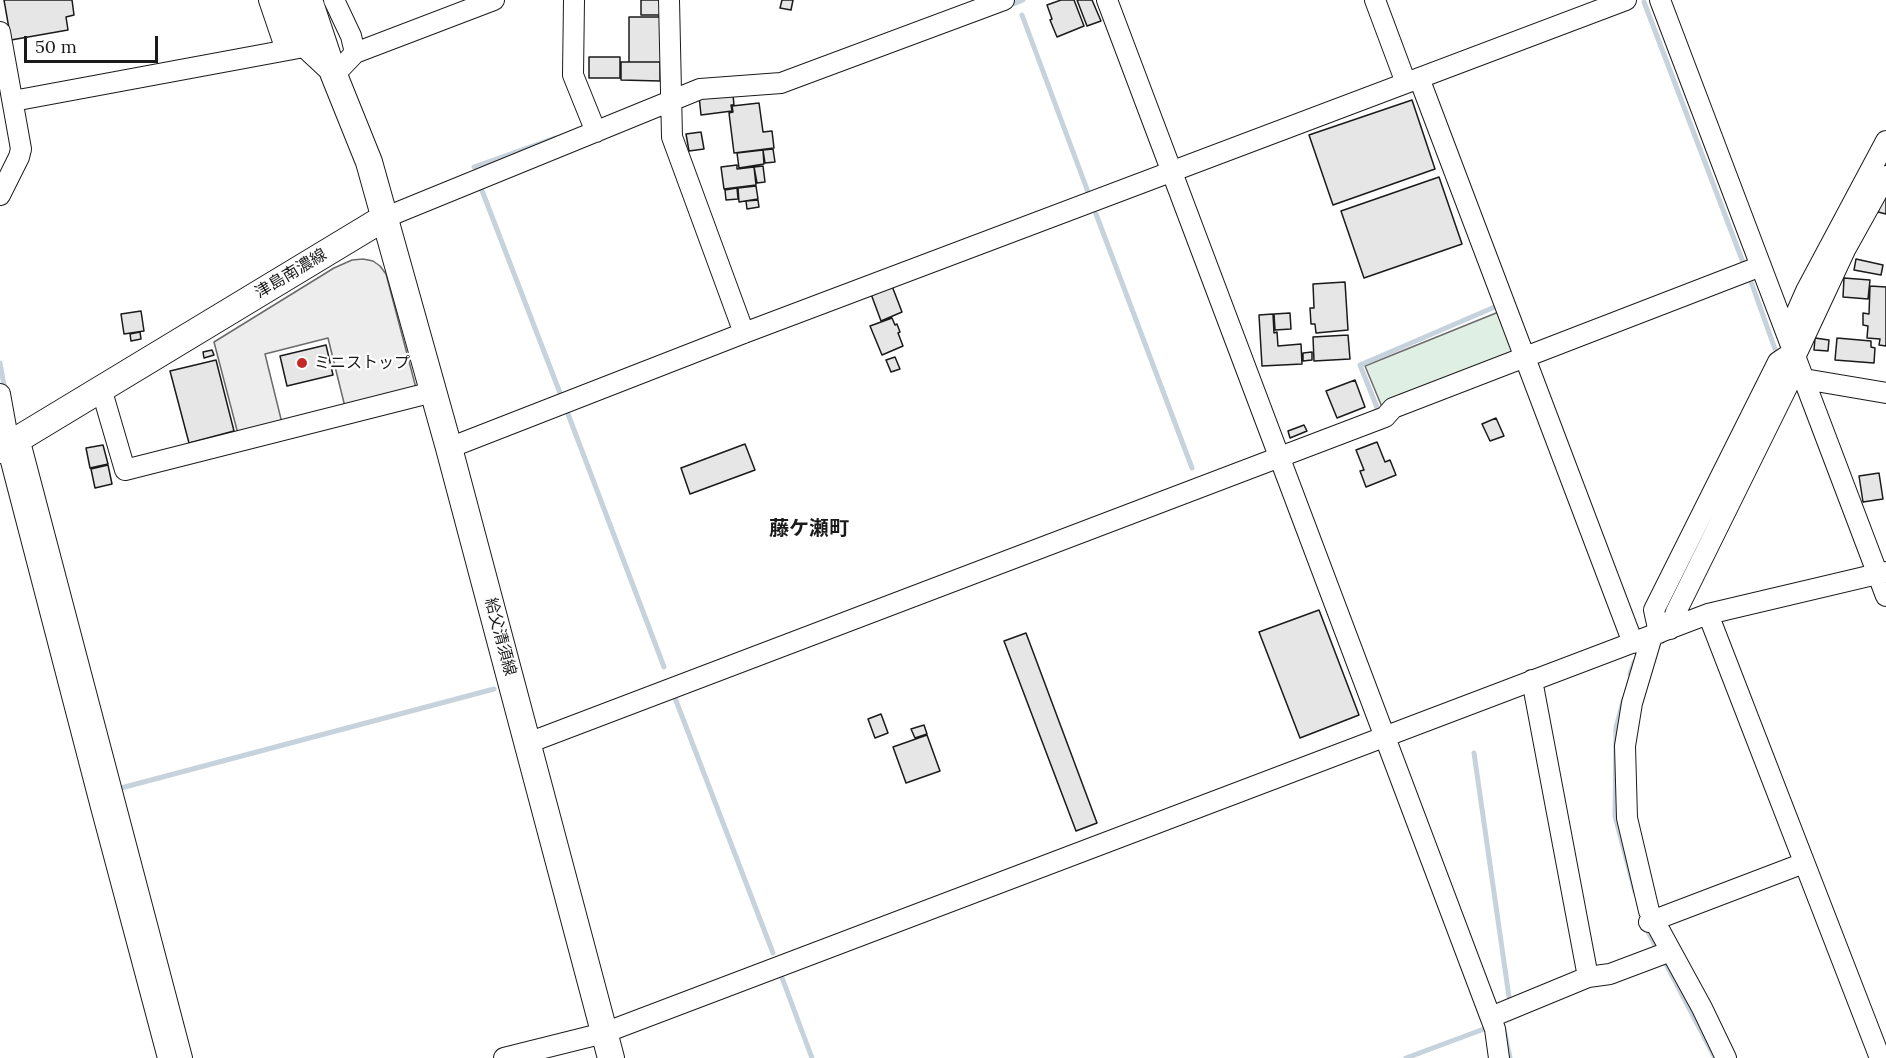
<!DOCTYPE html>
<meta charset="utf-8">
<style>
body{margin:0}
#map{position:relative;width:1886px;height:1058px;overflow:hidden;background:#fff;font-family:Lora,serif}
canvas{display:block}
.scale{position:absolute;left:24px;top:36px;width:134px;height:27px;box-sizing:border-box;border:3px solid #1a1a1a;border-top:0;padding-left:8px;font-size:18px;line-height:21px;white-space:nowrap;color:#1a1a1a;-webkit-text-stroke:4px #fff;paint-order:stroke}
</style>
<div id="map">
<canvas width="1886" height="1058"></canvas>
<div class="scale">50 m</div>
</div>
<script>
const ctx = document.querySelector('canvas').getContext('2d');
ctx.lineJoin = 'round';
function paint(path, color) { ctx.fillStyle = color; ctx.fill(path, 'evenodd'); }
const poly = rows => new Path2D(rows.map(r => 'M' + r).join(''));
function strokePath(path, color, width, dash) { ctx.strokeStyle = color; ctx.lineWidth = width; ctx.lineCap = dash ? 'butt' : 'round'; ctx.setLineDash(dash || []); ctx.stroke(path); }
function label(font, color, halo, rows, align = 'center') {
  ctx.font = font + ' Lora,"Noto Sans JP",serif'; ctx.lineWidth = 4.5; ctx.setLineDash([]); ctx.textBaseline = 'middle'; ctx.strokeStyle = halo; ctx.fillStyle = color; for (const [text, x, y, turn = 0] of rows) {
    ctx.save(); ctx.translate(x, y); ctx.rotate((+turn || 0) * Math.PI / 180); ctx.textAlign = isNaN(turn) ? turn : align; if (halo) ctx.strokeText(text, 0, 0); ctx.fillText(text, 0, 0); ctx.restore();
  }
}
const green = poly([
 [1501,311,1515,348,1513,356,1382,407,1365,366,1501,311]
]);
paint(green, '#e0efe3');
strokePath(green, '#6a6a6a', 1.5);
const parking = poly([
 [363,259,373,261,380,266,386,274,416,388,345,407,328,338,265,354,282,423,238,434,214,342,334,268,352,260,363,259]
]);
paint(parking, '#ededed');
strokePath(parking, '#6a6a6a', 1.5);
strokePath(poly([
 [1644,2,1744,265],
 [1008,6,1023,0],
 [1022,15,1088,192],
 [474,167,558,137],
 [481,188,560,393],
 [1096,214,1192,468],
 [1749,276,1775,349],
 [0,363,5,391],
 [1375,411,1378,410,1360,365,1497,306,1496,304],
 [568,414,664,667],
 [1630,674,1634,662],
 [675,698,773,953],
 [1623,701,1616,728,1615,816,1635,892],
 [1474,753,1509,997],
 [121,788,494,689],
 [1645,926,1656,947],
 [1666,964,1715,1058],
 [781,975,812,1058],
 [1504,1029,1510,1058],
 [1406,1058,1484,1029]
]), '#c6d2dc', 5);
const building = poly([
 [4,0,72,0,74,15,66,17,68,30,11,40,4,0],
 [641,0,661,0,660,15,641,15,641,0],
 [782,0,793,0,791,10,780,8,782,0],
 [1061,0,1074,0,1084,26,1057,37,1050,20,1052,19,1047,5,1061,0],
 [1077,0,1092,0,1101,21,1087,26,1077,0],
 [629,17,661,17,661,62,629,62,629,17],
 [589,57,620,57,620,78,589,78,589,57],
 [621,62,660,62,660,81,621,80,621,62],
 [733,95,734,105,731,105,732,111,701,115,699,96,733,95],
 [1412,100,1435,169,1333,205,1309,135,1412,100],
 [759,103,763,132,772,131,774,148,734,153,729,113,733,112,732,106,759,103],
 [701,132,704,149,689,151,686,134,701,132],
 [773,149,775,162,765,163,763,150,773,149],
 [763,150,764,164,739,168,737,153,763,150],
 [737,165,737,169,754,167,756,185,724,189,721,167,737,165],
 [763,166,765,182,757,183,754,167,763,166],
 [1439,177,1462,244,1364,278,1341,211,1439,177],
 [756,186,758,199,739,202,738,188,756,186],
 [737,188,738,199,726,200,725,190,737,188],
 [1883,195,1886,196,1886,214,1878,212,1883,195],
 [758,200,759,207,747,209,746,201,758,200],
 [1856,259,1883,265,1881,275,1854,270,1856,259],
 [1844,278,1870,280,1868,299,1843,297,1844,278],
 [1345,282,1348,330,1316,333,1315,324,1311,324,1310,308,1314,308,1313,284,1345,282],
 [892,286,902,312,881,321,871,294,892,286],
 [1870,286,1886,287,1886,346,1879,345,1880,339,1867,338,1868,326,1863,325,1863,313,1869,314,1870,286],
 [141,311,144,331,124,334,121,314,141,311],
 [1290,313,1291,329,1275,330,1274,314,1290,313],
 [1273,314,1274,333,1277,332,1278,346,1301,344,1302,364,1262,366,1259,315,1273,314],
 [892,318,895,325,897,324,900,332,898,333,903,346,882,355,870,326,892,318],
 [140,332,141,339,131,341,130,334,140,332],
 [1348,335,1350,359,1314,361,1313,337,1348,335],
 [1815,338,1829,340,1828,351,1814,350,1815,338],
 [1837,338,1871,341,1871,347,1875,348,1874,363,1835,360,1837,338],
 [326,345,333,375,287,386,280,356,326,345],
 [212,350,214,355,204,358,203,352,212,350],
 [1312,352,1312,360,1303,361,1303,353,1312,352],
 [895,357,900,369,891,372,886,360,895,357],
 [216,360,234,431,189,443,170,371,216,360],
 [1355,380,1365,407,1337,418,1326,391,1355,380],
 [1496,418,1504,436,1490,441,1482,424,1496,418],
 [1304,425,1307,431,1290,438,1288,431,1304,425],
 [1377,442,1385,462,1390,460,1396,475,1366,487,1360,471,1364,470,1356,450,1377,442],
 [745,444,755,470,690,494,681,468,745,444],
 [103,445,108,464,90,468,86,448,103,445],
 [108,465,112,484,95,488,91,469,108,465],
 [1879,473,1883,499,1863,502,1859,476,1879,473],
 [1319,610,1359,715,1300,738,1259,632,1319,610],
 [1026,633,1097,823,1076,831,1004,641,1026,633],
 [881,714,888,733,875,738,868,719,881,714],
 [924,725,927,734,915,738,911,729,924,725],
 [927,735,940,771,906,783,893,747,927,735]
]);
paint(building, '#e6e6e6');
strokePath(building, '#1a1a1a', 1.5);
const minor = poly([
 [269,0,286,50],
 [289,0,304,47,334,75,355,53,351,36,334,0],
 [574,0,573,75,596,132],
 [669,0,672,137,744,333],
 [1107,0,1495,1029,1499,1058],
 [1375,0,1406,83],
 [1660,0,1886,596],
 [0,32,21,149,19,157,0,195],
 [355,53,494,0],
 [1419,78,1633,643],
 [13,101,304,47],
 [384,218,700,89,781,83,1004,0],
 [1787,334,1806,291,1886,141],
 [1795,357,1845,250,1886,176],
 [1804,379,1886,393],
 [101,388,125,470,433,392],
 [0,394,9,444],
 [19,438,182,1058],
 [7,446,101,807,168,1058],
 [449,448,744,333,1626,0],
 [1708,614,1880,1058],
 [1670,629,1676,612,1798,365],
 [1659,633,1654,610,1778,362,1793,352],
 [1652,636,1632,703,1625,746,1627,818,1649,911,1702,1008,1726,1058],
 [528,743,1385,417,1393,408,1761,266],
 [1649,922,1804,863],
 [1588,977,1610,974,1671,951],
 [1491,1017,1588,977,1532,680],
 [504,1058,604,1033,1708,614,1886,572]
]);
const major = poly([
 [309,0,334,75,369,162,449,448,611,1058],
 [0,450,384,218]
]);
strokePath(minor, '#1a1a1a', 22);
strokePath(major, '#1a1a1a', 28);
strokePath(minor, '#fff', 20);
strokePath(major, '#fff', 26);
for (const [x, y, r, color] of [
 [302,363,6,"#c62828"]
]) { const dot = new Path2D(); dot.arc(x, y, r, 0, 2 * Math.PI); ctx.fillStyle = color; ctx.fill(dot); strokePath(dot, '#fff', 2); }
label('16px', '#1a1a1a', '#fff', [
 ["津島南濃線",291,274,-31],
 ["給父清須線",500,637,75]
]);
label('16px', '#1a1a1a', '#fff', [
 ["ミニストップ",314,363]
], 'left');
label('bold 20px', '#1a1a1a', '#fff', [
 ["藤ケ瀬町",809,529]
]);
</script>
